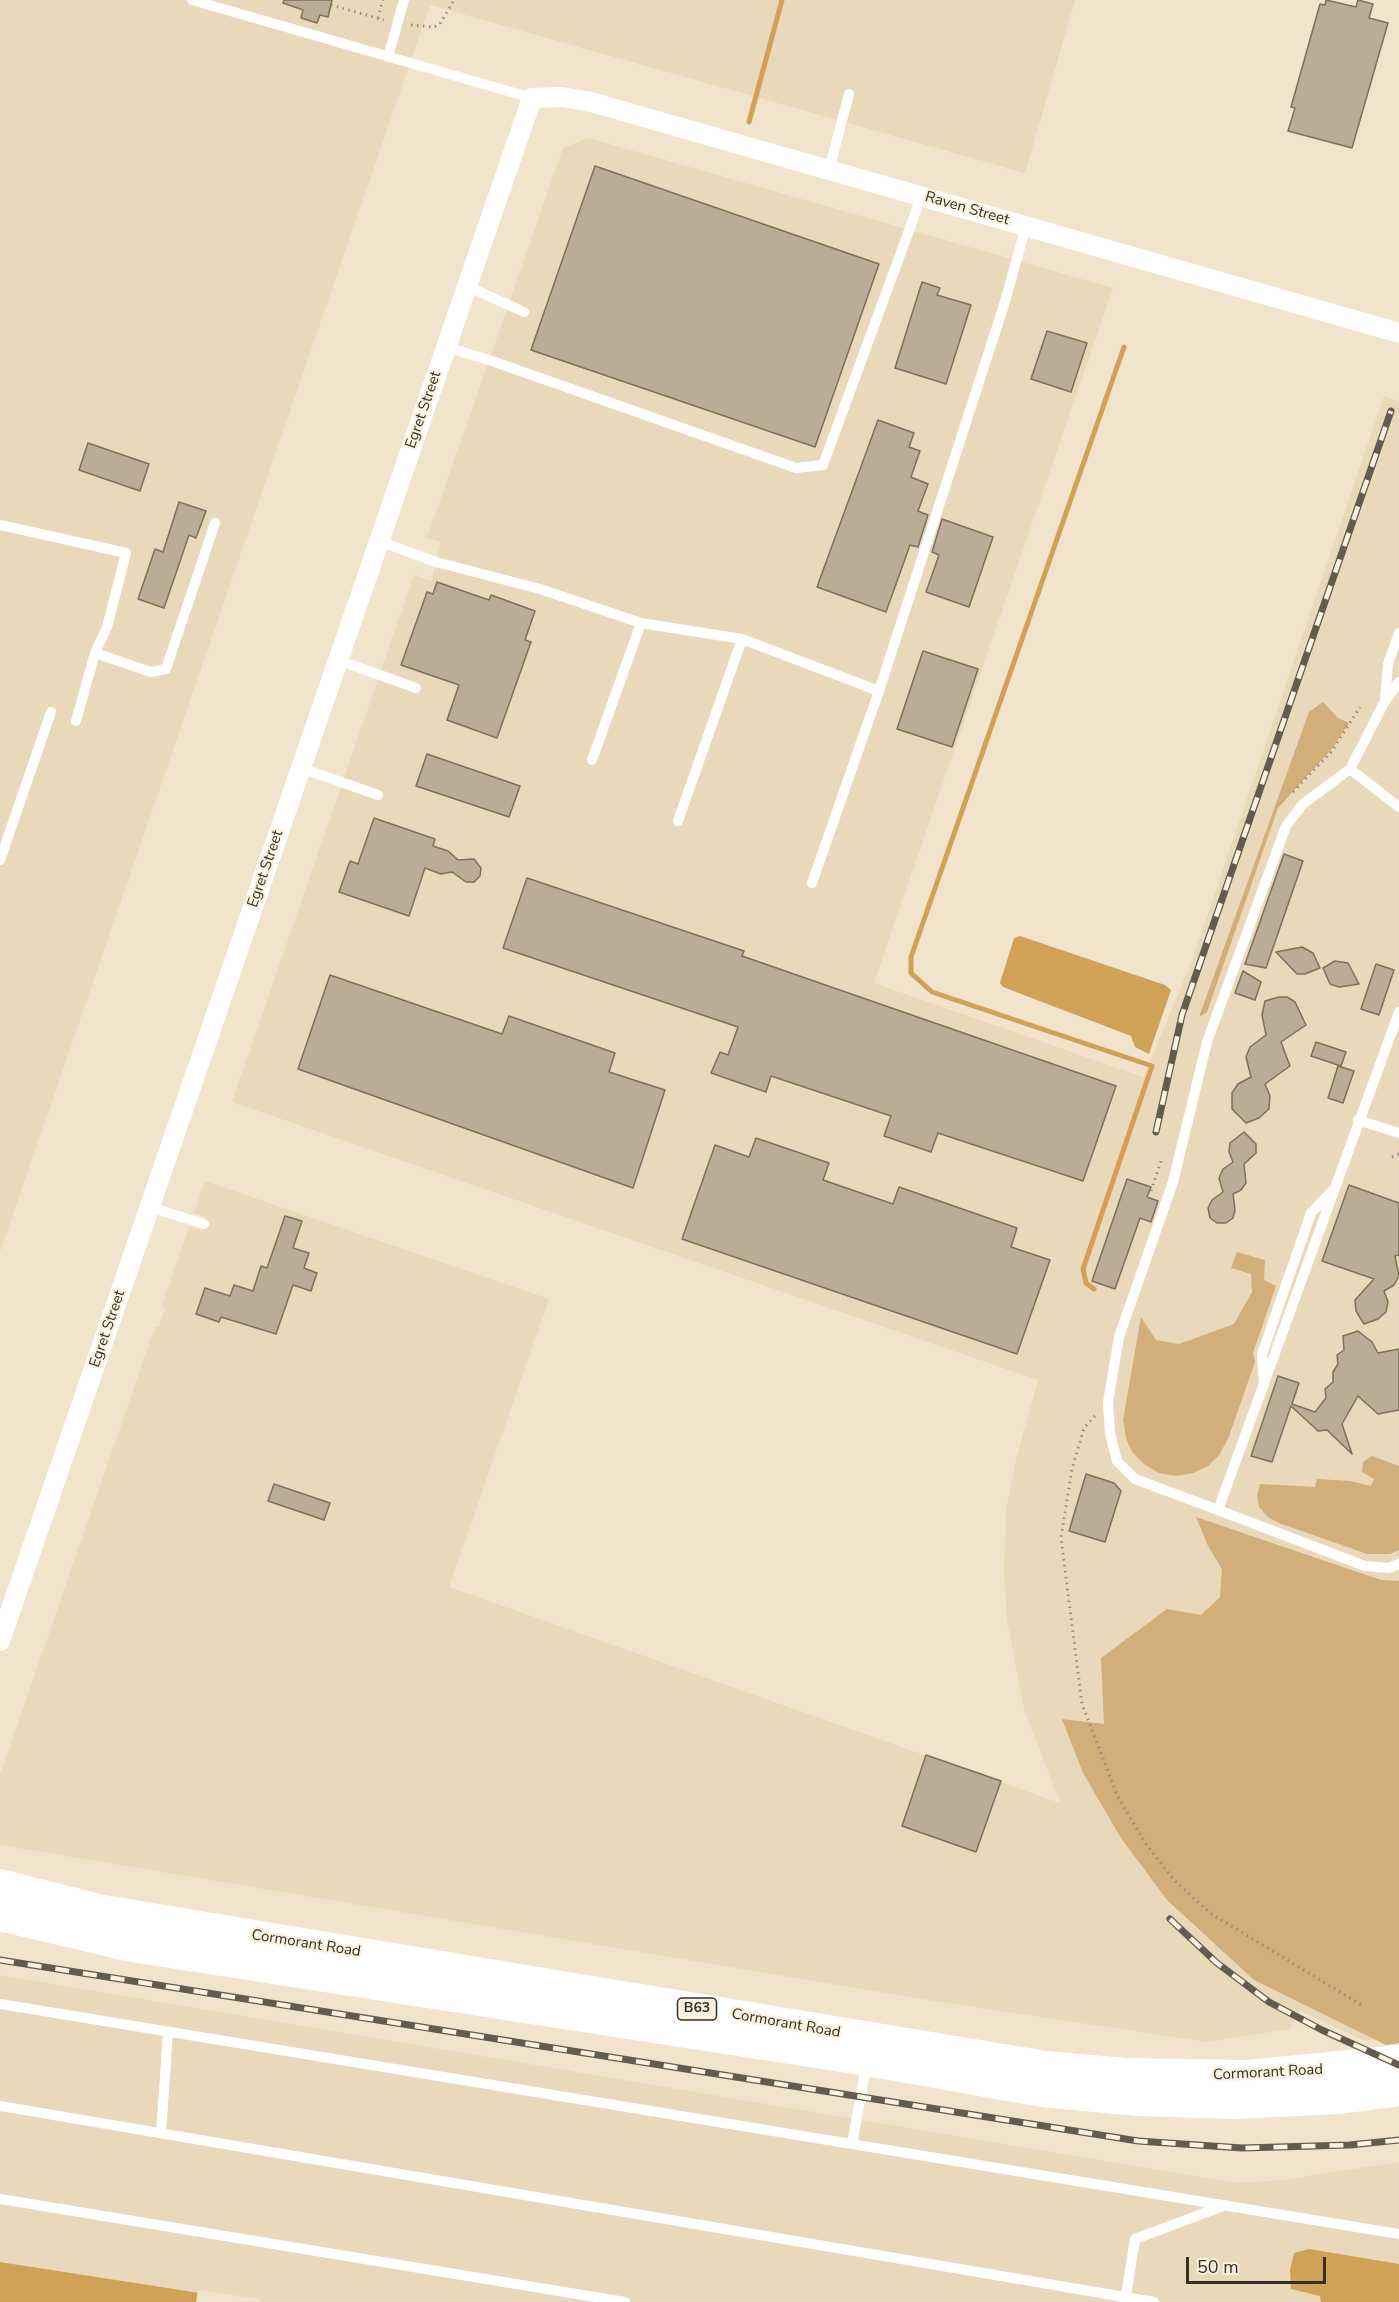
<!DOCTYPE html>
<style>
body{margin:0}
#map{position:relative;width:1399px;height:2302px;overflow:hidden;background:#f2e3cc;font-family:"Nunito Sans",sans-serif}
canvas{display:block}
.scale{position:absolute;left:1186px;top:2257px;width:140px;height:27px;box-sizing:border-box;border:3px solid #352f27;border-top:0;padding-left:8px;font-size:18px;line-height:21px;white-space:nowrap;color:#352f27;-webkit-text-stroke:4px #fdf1df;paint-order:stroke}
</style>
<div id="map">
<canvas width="1399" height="2302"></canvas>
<div class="scale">50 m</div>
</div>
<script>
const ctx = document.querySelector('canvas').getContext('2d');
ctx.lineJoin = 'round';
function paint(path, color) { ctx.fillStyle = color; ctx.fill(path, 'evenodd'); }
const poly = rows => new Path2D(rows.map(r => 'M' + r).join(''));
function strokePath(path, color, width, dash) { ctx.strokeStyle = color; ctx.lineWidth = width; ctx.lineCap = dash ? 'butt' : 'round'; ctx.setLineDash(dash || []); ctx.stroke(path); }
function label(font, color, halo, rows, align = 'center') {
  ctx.font = font + ' "Nunito Sans",sans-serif'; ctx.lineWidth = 5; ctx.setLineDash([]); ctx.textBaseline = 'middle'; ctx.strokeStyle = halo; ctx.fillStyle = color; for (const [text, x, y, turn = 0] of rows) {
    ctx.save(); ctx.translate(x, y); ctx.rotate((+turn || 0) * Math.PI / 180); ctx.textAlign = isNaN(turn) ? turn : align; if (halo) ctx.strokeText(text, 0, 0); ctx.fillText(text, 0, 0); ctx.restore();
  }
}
paint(poly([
 [0,0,1075,0,1025,173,430,5,0,1252],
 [588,138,1113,288,874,983,1143,1077,1190,966,1384,396,1399,401,1399,2035,1365,2041,1300,2011,1290,2029,1207,2042,934,2001,0,1845,0,1775,155,1327,159,1327,165,1308,162,1305,189,1227,202,1231,205,1217,194,1213,205,1181,549,1299,449,1587,1060,1803,1024,1709,1007,1620,1004,1572,1006,1510,1016,1460,1038,1380,232,1102,414,575,431,581,441,542,427,538,563,148],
 [0,1975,1236,2183,1282,2180,1399,2162,1399,2302,258,2302,0,2262]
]), '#ead8bb');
paint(poly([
 [1323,702,1338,718,1349,723,1331,750,1278,808,1207,1012,1199,1017,1309,712],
 [1237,1252,1265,1260,1264,1280,1276,1286,1253,1353,1255,1362,1228,1439,1219,1455,1208,1466,1193,1473,1176,1476,1159,1473,1144,1464,1132,1452,1126,1438,1123,1420,1141,1317,1156,1340,1179,1344,1234,1324,1252,1292,1251,1274,1231,1268],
 [1372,1456,1399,1466,1399,1550,1390,1554,1367,1554,1279,1523,1268,1517,1259,1507,1257,1496,1260,1484,1315,1487,1317,1479,1350,1481,1371,1486,1374,1479,1362,1472,1363,1462],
 [1196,1517,1381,1580,1399,1581,1399,2043,1386,2045,1254,1980,1167,1900,1121,1838,1083,1773,1062,1719,1104,1724,1101,1658,1167,1609,1201,1615,1220,1597,1222,1569,1208,1546]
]), '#d1ae7a');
paint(poly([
 [1020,936,1165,985,1171,990,1149,1054,1135,1047,1131,1036,1003,987,1000,983,1014,938],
 [1309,2249,1399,2264,1399,2302,1321,2302,1320,2296,1291,2289,1290,2270,1294,2253],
 [0,2262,258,2302,0,2302]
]), '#d0a258');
paint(poly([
 [198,2290,259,2299,261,2302,196,2302]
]), '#f2e3cc');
strokePath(poly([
 [749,122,782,0],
 [1094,1289,1086,1283,1083,1269,1152,1066,932,992,911,973,911,957,1124,347]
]), '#d0a258', 5);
const building = poly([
 [284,0,332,0,328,17,320,15,317,23,301,18,303,10,283,3,284,0],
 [1326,0,1356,7,1358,0,1373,4,1369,18,1388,23,1352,148,1288,131,1295,108,1291,107,1320,4,1325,5,1326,0],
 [595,166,879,264,815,447,531,350,595,166],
 [922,282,940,288,937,295,971,305,946,384,895,368,922,282],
 [1047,331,1087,343,1071,392,1031,379,1047,331],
 [878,420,914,433,909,447,920,451,911,477,928,484,918,511,928,515,918,547,910,545,886,612,817,587,878,420],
 [88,443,149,464,140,491,79,470,88,443],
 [179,502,206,511,196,538,189,535,164,608,138,599,155,549,163,552,179,502],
 [942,519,993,537,969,607,926,592,939,555,932,552,942,519],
 [437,582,489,600,491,595,535,611,525,640,531,642,497,738,447,720,459,685,401,665,427,592,433,594,437,582],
 [923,651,978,669,952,747,897,729,923,651],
 [427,754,520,786,509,817,416,786,427,754],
 [374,818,435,839,433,846,448,851,458,860,474,859,481,868,480,876,474,882,466,882,452,872,441,874,425,868,409,916,339,892,350,861,358,864,374,818],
 [1284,854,1303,861,1266,968,1245,964,1284,854],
 [527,878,744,951,742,956,1116,1086,1083,1181,938,1133,931,1152,884,1136,891,1116,771,1076,766,1092,711,1073,720,1052,728,1055,738,1027,503,948,527,878],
 [1302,947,1313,953,1320,968,1305,974,1297,974,1276,952,1302,947],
 [1335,961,1348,963,1359,984,1339,987,1330,984,1323,968,1335,961],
 [1376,964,1394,970,1379,1015,1361,1009,1376,964],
 [1243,971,1261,982,1255,1000,1235,993,1243,971],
 [330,975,502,1034,509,1016,615,1053,609,1072,665,1090,633,1188,298,1069,330,975],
 [1279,997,1287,997,1295,1002,1306,1025,1281,1042,1290,1066,1265,1084,1270,1096,1269,1109,1259,1118,1246,1123,1232,1109,1232,1093,1238,1084,1251,1077,1246,1057,1250,1047,1266,1035,1262,1015,1265,1001,1279,997],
 [1316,1042,1346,1052,1341,1066,1311,1056,1316,1042],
 [1338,1066,1354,1071,1343,1103,1328,1098,1338,1066],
 [1244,1132,1256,1144,1256,1153,1244,1164,1246,1183,1241,1190,1233,1194,1235,1210,1233,1218,1226,1223,1217,1223,1210,1218,1208,1208,1212,1200,1223,1192,1219,1178,1223,1169,1233,1162,1229,1152,1230,1143,1244,1132],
 [756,1138,829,1163,823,1180,893,1204,899,1187,1017,1228,1011,1247,1050,1260,1017,1354,682,1239,715,1145,749,1157,756,1138],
 [1127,1179,1151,1187,1147,1197,1158,1201,1151,1222,1140,1218,1115,1289,1092,1281,1127,1179],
 [1349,1185,1399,1203,1399,1255,1395,1256,1399,1276,1394,1285,1384,1291,1388,1302,1386,1312,1378,1319,1364,1324,1356,1311,1355,1300,1374,1279,1322,1261,1349,1185],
 [285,1216,302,1221,293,1248,309,1253,304,1268,317,1273,311,1291,293,1285,276,1334,221,1317,219,1322,196,1314,205,1288,230,1296,234,1285,253,1291,261,1266,267,1268,285,1216],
 [1358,1331,1372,1342,1378,1353,1399,1349,1399,1410,1378,1414,1358,1396,1342,1424,1352,1454,1327,1430,1318,1431,1291,1406,1272,1462,1251,1456,1278,1376,1299,1383,1292,1404,1315,1412,1326,1398,1325,1389,1333,1382,1333,1372,1338,1364,1337,1355,1344,1350,1343,1336,1358,1331],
 [1086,1474,1114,1483,1121,1491,1105,1542,1069,1531,1086,1474],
 [274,1484,330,1503,324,1520,268,1501,274,1484],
 [926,1755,1001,1781,976,1852,902,1826,926,1755]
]);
paint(building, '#baac97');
strokePath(building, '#7d705c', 1.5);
strokePath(poly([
 [331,5,384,20],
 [378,18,383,0],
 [411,25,434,27,440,24,454,0],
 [1293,792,1332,751,1360,707],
 [1392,1157,1399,1154],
 [1151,1191,1162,1158],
 [1095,1416,1084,1428,1072,1469,1061,1538,1082,1704,1118,1797,1146,1844,1173,1879,1210,1913,1363,2006]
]), '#978d7d', 3, [1.5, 4.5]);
strokePath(poly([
 [192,0,532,98],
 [388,57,404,0],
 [829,170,849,94],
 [467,286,524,312],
 [446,347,489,360,796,468,823,465,922,195],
 [0,525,126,553,107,627,95,653,76,721],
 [379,541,436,562,540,589,641,623,742,639,678,821],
 [742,639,879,691],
 [95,653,151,672,166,669,215,523],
 [338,660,416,688],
 [1399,682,1385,701,1350,769,1303,804,1286,826,1207,1042,1173,1182,1119,1337,1108,1402,1110,1433,1117,1461,1135,1479,1218,1510,1399,1012],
 [1385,701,1388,664,1399,633],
 [592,760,641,623],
 [301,768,378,795],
 [1350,769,1399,807],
 [0,860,51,712],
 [812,883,879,691,1004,305,1026,226],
 [1358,1120,1399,1133],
 [150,1207,204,1224],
 [1264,1385,1262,1354,1311,1213,1333,1190],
 [1218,1510,1365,1566,1389,1568,1399,1564],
 [0,2004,1399,2234],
 [0,2106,1154,2302],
 [161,2133,168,2032],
 [852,2144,867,2062],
 [0,2199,625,2302],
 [1125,2302,1135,2239,1226,2205]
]), '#fff', 10);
strokePath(poly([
 [0,1641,532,98,562,97,591,102,1399,333]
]), '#fff', 20);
strokePath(poly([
 [0,1885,103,1911,1046,2067,1124,2074,1249,2076,1399,2061],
 [0,1915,131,1946,867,2060,1042,2091,1138,2100,1235,2103,1340,2098,1399,2090]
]), '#fff', 32);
const rail = poly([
 [1156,1132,1182,1015,1391,411],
 [1170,1919,1217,1963,1269,2002,1322,2030,1399,2065],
 [0,1960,1138,2141,1242,2148,1350,2145,1399,2140]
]);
strokePath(rail, '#635b50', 7);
strokePath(rail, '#fdf1df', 4.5, [14]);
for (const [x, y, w] of [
 [697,2009,39]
]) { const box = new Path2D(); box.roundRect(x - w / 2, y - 11, w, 22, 4.5); ctx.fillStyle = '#fdf1df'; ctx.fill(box); strokePath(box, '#352f27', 1.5); }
label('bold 14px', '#352f27', null, [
 ["B63",697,2009]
]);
label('15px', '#352f27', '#fdf1df', [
 ["Raven Street",967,209,16],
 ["Egret Street",424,410,-71],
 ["Egret Street",266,869,-71],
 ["Egret Street",108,1329,-71],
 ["Cormorant Road",306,1944,9],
 ["Cormorant Road",786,2024,10],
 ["Cormorant Road",1268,2073,-3]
]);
</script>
